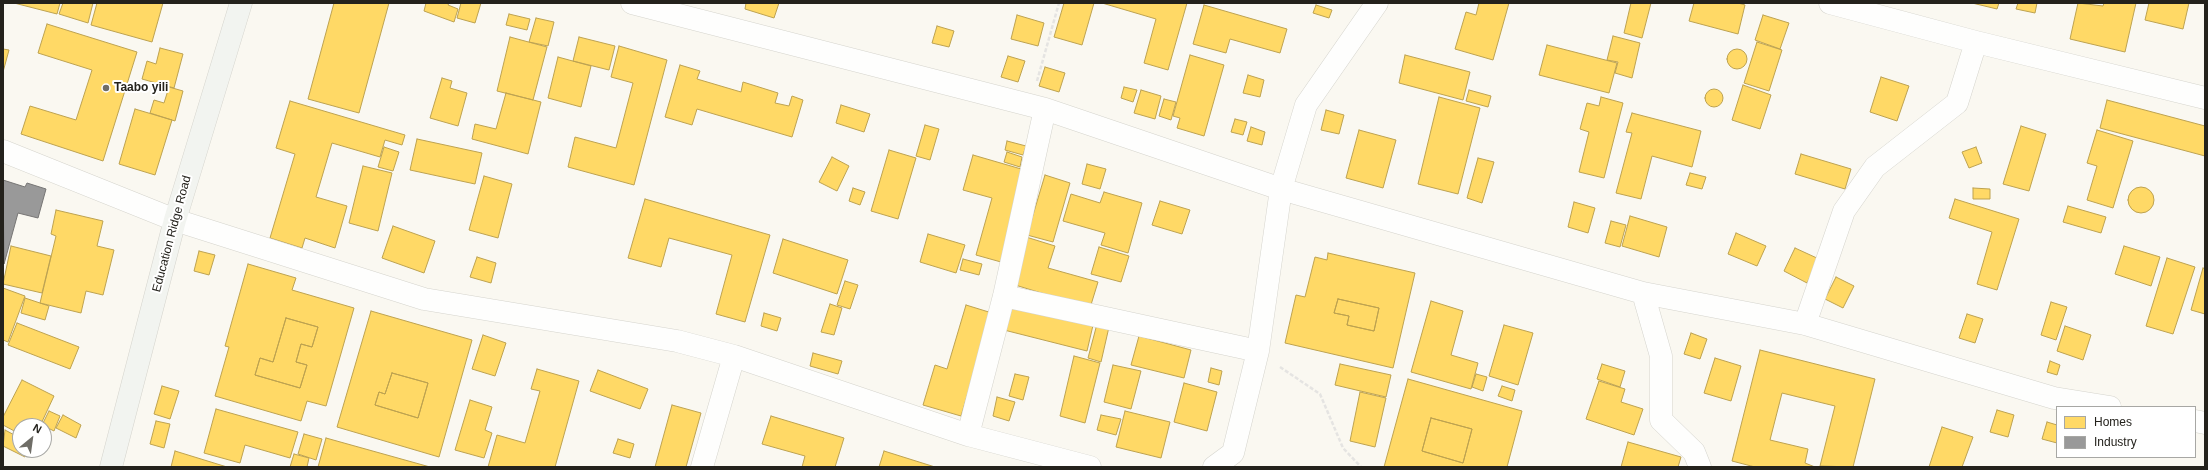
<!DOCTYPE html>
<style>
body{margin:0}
#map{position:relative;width:2208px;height:470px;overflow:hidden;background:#faf8f1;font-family:Arial,sans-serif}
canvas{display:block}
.frame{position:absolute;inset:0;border:4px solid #24221c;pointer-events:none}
.legend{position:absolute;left:2056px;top:406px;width:140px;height:52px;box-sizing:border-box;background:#fff;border:1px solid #a7a7a4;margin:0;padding:5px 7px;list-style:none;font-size:12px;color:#24221c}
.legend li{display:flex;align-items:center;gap:8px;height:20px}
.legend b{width:20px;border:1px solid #a7a7a4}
.north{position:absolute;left:12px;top:418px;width:40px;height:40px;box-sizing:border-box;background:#fff;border:1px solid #a7a7a4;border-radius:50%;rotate:29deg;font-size:11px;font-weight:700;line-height:16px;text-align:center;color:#24221c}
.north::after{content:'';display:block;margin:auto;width:14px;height:18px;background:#6f6d67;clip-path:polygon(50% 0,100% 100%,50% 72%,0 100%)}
</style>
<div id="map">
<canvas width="2208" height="470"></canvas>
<div class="frame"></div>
<ul class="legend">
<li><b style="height:11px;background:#ffd966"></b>Homes</li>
<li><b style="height:11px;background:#999"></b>Industry</li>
</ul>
<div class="north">N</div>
</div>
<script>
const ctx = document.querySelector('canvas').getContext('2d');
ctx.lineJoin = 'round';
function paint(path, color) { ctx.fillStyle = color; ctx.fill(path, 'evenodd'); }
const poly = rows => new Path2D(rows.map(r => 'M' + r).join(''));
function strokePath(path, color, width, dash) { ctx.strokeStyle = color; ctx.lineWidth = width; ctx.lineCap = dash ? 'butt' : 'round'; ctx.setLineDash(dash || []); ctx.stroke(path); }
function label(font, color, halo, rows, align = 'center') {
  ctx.font = font + ' Arial,sans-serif'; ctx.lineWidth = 4; ctx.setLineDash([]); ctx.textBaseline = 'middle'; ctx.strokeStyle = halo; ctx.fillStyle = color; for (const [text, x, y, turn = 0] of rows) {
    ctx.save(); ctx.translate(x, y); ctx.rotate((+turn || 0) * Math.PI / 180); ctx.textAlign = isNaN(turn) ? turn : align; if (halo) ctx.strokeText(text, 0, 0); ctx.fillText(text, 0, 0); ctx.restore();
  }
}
const homes = poly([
 [14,3,60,3,57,14,14,3],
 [63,3,93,3,88,23,59,14,63,3],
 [97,3,163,3,152,42,91,25,97,3],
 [334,3,389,3,359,113,308,99,334,3],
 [426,3,449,3,448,5,458,9,454,22,424,11,426,3],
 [461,3,481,3,475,23,457,18,461,3],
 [746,3,779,3,774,18,745,9,746,3],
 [1064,3,1094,3,1082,45,1054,37,1064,3],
 [1102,3,1187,3,1168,70,1144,63,1156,19,1102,3],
 [1479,3,1509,3,1493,60,1455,49,1466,12,1476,15,1479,3],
 [1631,3,1651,3,1642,38,1624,33,1631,3],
 [1694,3,1738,3,1745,5,1738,34,1689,21,1694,3],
 [1972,3,1999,3,1997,9,1972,3],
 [2018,3,2037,3,2035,13,2016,9,2018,3],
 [2078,3,2103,6,2104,3,2136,3,2125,52,2070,39,2078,3],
 [2149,3,2189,3,2183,29,2145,20,2149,3],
 [1204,5,1287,29,1280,53,1230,39,1226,53,1193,44,1204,5],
 [1316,5,1332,10,1329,18,1313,13,1316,5],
 [509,14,530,19,527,30,506,25,509,14],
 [1017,15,1044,23,1038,46,1011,39,1017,15],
 [1763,15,1789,23,1780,49,1755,40,1763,15],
 [536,18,554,22,548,46,529,42,536,18],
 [47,24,137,52,103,161,21,134,30,106,76,120,92,70,38,53,47,24],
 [937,26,954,31,949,47,932,43,937,26],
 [1613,36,1640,43,1632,78,1615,73,1618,62,1607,60,1613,36],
 [510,37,547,47,533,100,497,91,510,37],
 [579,37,615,46,609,70,573,61,579,37],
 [1757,42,1782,50,1769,91,1744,83,1757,42],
 [1547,45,1617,63,1609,93,1539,75,1547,45],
 [619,46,667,60,634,185,568,167,575,137,616,148,633,83,611,77,619,46],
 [160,48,183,54,174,88,142,79,147,61,156,64,160,48],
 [3,49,9,50,3,72,3,49],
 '1727 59a10 10 0 1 1 20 0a10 10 0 1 1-20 0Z',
 [1190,55,1224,65,1204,136,1177,128,1180,118,1173,116,1190,55],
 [1405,55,1470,72,1463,100,1399,83,1405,55],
 [1008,56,1025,61,1018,82,1001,77,1008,56],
 [558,57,591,66,581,107,548,98,558,57],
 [680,65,700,71,697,79,741,92,743,82,778,93,775,103,789,106,792,96,803,100,792,137,697,109,692,125,665,117,680,65],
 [1045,67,1065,73,1059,92,1039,86,1045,67],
 [1248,75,1264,80,1260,97,1243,93,1248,75],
 [1881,77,1909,86,1897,121,1870,112,1881,77],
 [442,78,452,81,450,88,467,93,458,126,430,118,442,78],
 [1743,85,1771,95,1760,129,1732,120,1743,85],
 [169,87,183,91,175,121,150,113,154,100,164,103,169,87],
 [1124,87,1137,90,1133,102,1121,98,1124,87],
 '1705 98a9 9 0 1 1 18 0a9 9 0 1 1-18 0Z',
 [1141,90,1161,96,1155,119,1134,113,1141,90],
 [1469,90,1491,96,1488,107,1466,101,1469,90],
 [506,93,541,102,528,154,472,139,475,124,496,129,506,93],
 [1439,97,1480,108,1458,194,1418,184,1439,97],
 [1601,97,1623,103,1604,178,1579,172,1589,132,1580,129,1587,103,1599,106,1601,97],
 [1164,99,1176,102,1171,120,1159,116,1164,99],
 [2107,100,2205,126,2205,156,2100,128,2107,100],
 [290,101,405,135,402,145,385,140,380,157,332,143,316,197,347,206,335,248,305,238,302,248,270,238,295,154,276,148,290,101],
 [841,105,870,114,864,132,836,123,841,105],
 [135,109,172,120,155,175,119,164,135,109],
 [1326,110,1344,115,1339,134,1321,130,1326,110],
 [1632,113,1701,131,1692,167,1652,156,1641,199,1616,193,1632,133,1626,132,1632,113],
 [1235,119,1247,122,1243,135,1231,132,1235,119],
 [925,125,939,129,930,160,916,156,925,125],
 [2021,126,2046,134,2029,191,2003,184,2021,126],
 [1251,127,1265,132,1262,145,1247,141,1251,127],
 [1359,130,1396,140,1383,188,1346,178,1359,130],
 [2097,130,2133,141,2113,208,2087,200,2097,166,2087,163,2097,130],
 [417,139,482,153,475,184,410,170,417,139],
 [1007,141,1026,146,1023,155,1005,150,1007,141],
 [384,147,399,152,393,171,378,167,384,147],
 [1976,147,1982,163,1969,168,1962,152,1976,147],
 [889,150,916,158,898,219,871,211,889,150],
 [1007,152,1022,157,1020,167,1004,162,1007,152],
 [1801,154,1851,169,1845,189,1795,174,1801,154],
 [973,155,1028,171,1001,262,976,255,992,198,963,190,973,155],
 [832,157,849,166,837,191,819,182,832,157],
 [1478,158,1494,162,1482,203,1467,198,1478,158],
 [1087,164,1106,169,1100,189,1082,184,1087,164],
 [363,166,392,173,378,231,349,223,363,166],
 [1690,173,1706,177,1702,189,1686,185,1690,173],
 [1045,175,1070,183,1053,242,1027,235,1045,175],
 [484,176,512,184,498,238,469,230,484,176],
 '2128 200a13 13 0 1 1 26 0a13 13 0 1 1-26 0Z',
 [853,188,865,192,860,205,849,201,853,188],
 [1973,188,1990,189,1990,199,1973,199,1973,188],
 [1104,192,1142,203,1128,253,1101,245,1105,233,1063,221,1071,194,1100,203,1104,192],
 [645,199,770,235,745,322,716,314,732,255,669,238,661,267,628,258,645,199],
 [1955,199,2019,219,1997,290,1977,284,1992,232,1949,218,1955,199],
 [1160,201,1190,210,1182,234,1152,225,1160,201],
 [1574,202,1595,208,1588,233,1568,227,1574,202],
 [2068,206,2106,217,2101,233,2063,222,2068,206],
 [56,210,103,221,97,246,114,250,103,295,86,291,81,313,40,303,56,236,51,234,56,210],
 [1630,216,1667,227,1659,257,1622,246,1630,216],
 [1611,221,1626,225,1620,247,1605,243,1611,221],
 [393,226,435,241,424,273,382,258,393,226],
 [1736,233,1766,246,1757,266,1728,254,1736,233],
 [928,234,965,245,956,273,920,262,928,234],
 [1026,237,1055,246,1048,268,1098,282,1090,308,1012,284,1026,237],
 [783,239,848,260,837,294,773,273,783,239],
 [11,246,51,256,42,293,3,284,11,246],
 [2124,246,2160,257,2151,286,2115,274,2124,246],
 [1099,247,1129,256,1121,282,1091,274,1099,247],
 [1795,248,1819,259,1807,283,1784,271,1795,248],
 [199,251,215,255,209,275,194,271,199,251],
 [1328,253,1415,273,1393,368,1285,343,1296,295,1305,297,1315,257,1327,260,1328,253],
 [1338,299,1379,308,1374,331,1347,325,1349,316,1334,313,1338,299],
 [477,257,496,263,491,283,470,277,477,257],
 [2167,258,2195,267,2173,334,2146,326,2167,258],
 [963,259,982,264,979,275,960,270,963,259],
 [248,264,296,278,292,290,354,308,326,406,307,401,301,421,215,396,229,347,225,346,248,264],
 [286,318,318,327,312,347,301,344,296,362,307,365,300,388,255,375,260,358,273,362,286,318],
 [2203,268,2205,269,2205,314,2191,310,2203,268],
 [1836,277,1854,286,1843,308,1825,299,1836,277],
 [845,281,858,285,850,309,837,305,845,281],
 [3,288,25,296,8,342,3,340,3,288],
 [25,298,49,306,45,320,21,313,25,298],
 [1338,299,1379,308,1374,331,1347,325,1349,316,1334,313,1338,299],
 [1011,300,1094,321,1087,351,1004,330,1011,300],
 [1431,301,1463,311,1451,355,1478,363,1471,389,1411,372,1431,301],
 [2051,302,2067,307,2056,340,2041,335,2051,302],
 [830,304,842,308,834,335,821,332,830,304],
 [966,305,992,313,961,416,923,405,935,365,947,369,966,305],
 [371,311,472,340,439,457,337,427,371,311],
 [392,373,428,383,418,418,375,405,379,392,385,394,392,373],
 [764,313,781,318,777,331,761,326,764,313],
 [1967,314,1983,319,1975,343,1959,338,1967,314],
 [286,318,318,327,312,347,301,344,296,362,307,365,300,388,255,375,260,358,273,362,286,318],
 [17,323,79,347,70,369,8,345,17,323],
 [1097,324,1109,327,1101,362,1088,358,1097,324],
 [1504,325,1533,333,1518,385,1489,376,1504,325],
 [2065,326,2091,335,2083,360,2057,351,2065,326],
 [1691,333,1707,339,1700,359,1684,354,1691,333],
 [483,335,506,343,495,376,472,369,483,335],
 [1139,336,1191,350,1184,378,1131,365,1139,336],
 [1760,350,1875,379,1853,467,1820,466,1835,406,1782,393,1770,440,1808,449,1805,463,1815,467,1755,467,1732,461,1760,350],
 [813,353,842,361,838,374,810,366,813,353],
 [1074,356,1100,363,1085,423,1060,416,1074,356],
 [1715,358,1741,366,1731,401,1704,393,1715,358],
 [2050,361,2060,365,2057,375,2047,372,2050,361],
 [1340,364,1391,375,1386,397,1335,385,1340,364],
 [1602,364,1625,371,1620,387,1597,379,1602,364],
 [1113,365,1141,371,1131,409,1104,402,1113,365],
 [1211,368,1222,371,1219,385,1208,382,1211,368],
 [537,369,579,381,555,467,488,467,497,435,525,443,540,391,531,389,537,369],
 [598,370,648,389,640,409,590,391,598,370],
 [392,373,428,383,418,418,375,405,379,392,385,394,392,373],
 [1015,374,1029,377,1023,400,1009,396,1015,374],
 [1476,374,1487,377,1483,391,1472,387,1476,374],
 [1408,379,1522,411,1507,467,1384,467,1408,379],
 [1431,418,1472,429,1463,463,1422,451,1431,418],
 [22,380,54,396,40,426,20,426,20,434,3,425,3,417,22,380],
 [1599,381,1625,389,1621,402,1643,409,1634,435,1586,419,1599,381],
 [1184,383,1217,392,1207,431,1174,422,1184,383],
 [162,386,179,391,170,419,154,414,162,386],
 [1502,386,1515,390,1512,401,1498,396,1502,386],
 [1360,392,1386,398,1375,447,1350,441,1360,392],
 [997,397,1015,402,1009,421,993,416,997,397],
 [470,400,492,407,485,430,492,433,484,458,455,450,470,400],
 [672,405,701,413,686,467,655,467,672,405],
 [216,409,298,432,290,458,245,445,240,463,204,453,216,409],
 [1997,410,2014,415,2008,437,1990,432,1997,410],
 [49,411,60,416,54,431,42,425,49,411],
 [1125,411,1170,422,1161,458,1116,447,1125,411],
 [63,415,81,425,76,438,56,428,63,415],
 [1101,415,1121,419,1116,435,1097,430,1101,415],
 [771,416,844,438,835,467,802,467,805,456,762,444,771,416],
 [1431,418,1472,429,1463,463,1422,451,1431,418],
 [156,421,170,424,164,448,150,444,156,421],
 [2047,422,2057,425,2057,443,2042,439,2047,422],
 [1942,427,1973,437,1962,467,1929,467,1942,427],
 [5,430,20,438,20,450,29,450,25,457,3,446,5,430],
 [304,434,322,439,316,460,298,454,304,434],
 [326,438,430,467,318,467,326,438],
 [618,439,634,444,630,458,613,453,618,439],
 [1628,442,1681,457,1678,467,1621,467,1628,442],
 [175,451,227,467,171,467,175,451],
 [884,451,935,467,879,467,884,451],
 [294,454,309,458,307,467,290,467,294,454]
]);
paint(homes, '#ffd966');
strokePath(homes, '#bda250', 1);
const industry = poly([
 [3,180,25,187,27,183,46,189,38,218,18,213,4,264,3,180]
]);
paint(industry, '#999');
strokePath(industry, '#767574', 1);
const minor = poly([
 [632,3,1045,109,1281,189,1643,293,1805,324,2054,398,2110,407],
 [1830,3,1976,42,2205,98],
 [3,151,175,220,424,299,677,341,734,356,968,435,1090,467],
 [1643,293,1661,356,1661,420,1694,452,1700,467],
 [1004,296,1258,351],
 [1805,324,1844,211,1875,167,1957,103,1976,42],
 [2195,421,2205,423],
 [968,435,1004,296,1045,109],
 [702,467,734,356],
 [1214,467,1233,453,1258,351,1281,189,1306,105,1377,3]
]);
const secondary = poly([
 [111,467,175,220,241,3]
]);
strokePath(minor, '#d5d4cd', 23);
strokePath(secondary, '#d5d4cd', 23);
strokePath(poly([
 [1037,81,1059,3],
 [1280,367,1320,394,1343,448,1361,467]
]), '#e5e4e2', 2.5, [4, 2]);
strokePath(minor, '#fefefd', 22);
strokePath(secondary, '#f2f4f0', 22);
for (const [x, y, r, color] of [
 [106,88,4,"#6f6d67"]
]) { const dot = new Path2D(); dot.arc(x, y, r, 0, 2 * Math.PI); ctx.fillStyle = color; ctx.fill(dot); strokePath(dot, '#fff', 1.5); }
label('bold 12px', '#24221c', '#fff', [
 ["Taabo yili",114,88]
], 'left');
label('12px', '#24221c', '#fff', [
 ["Education Ridge Road",172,234,-75]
]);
</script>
